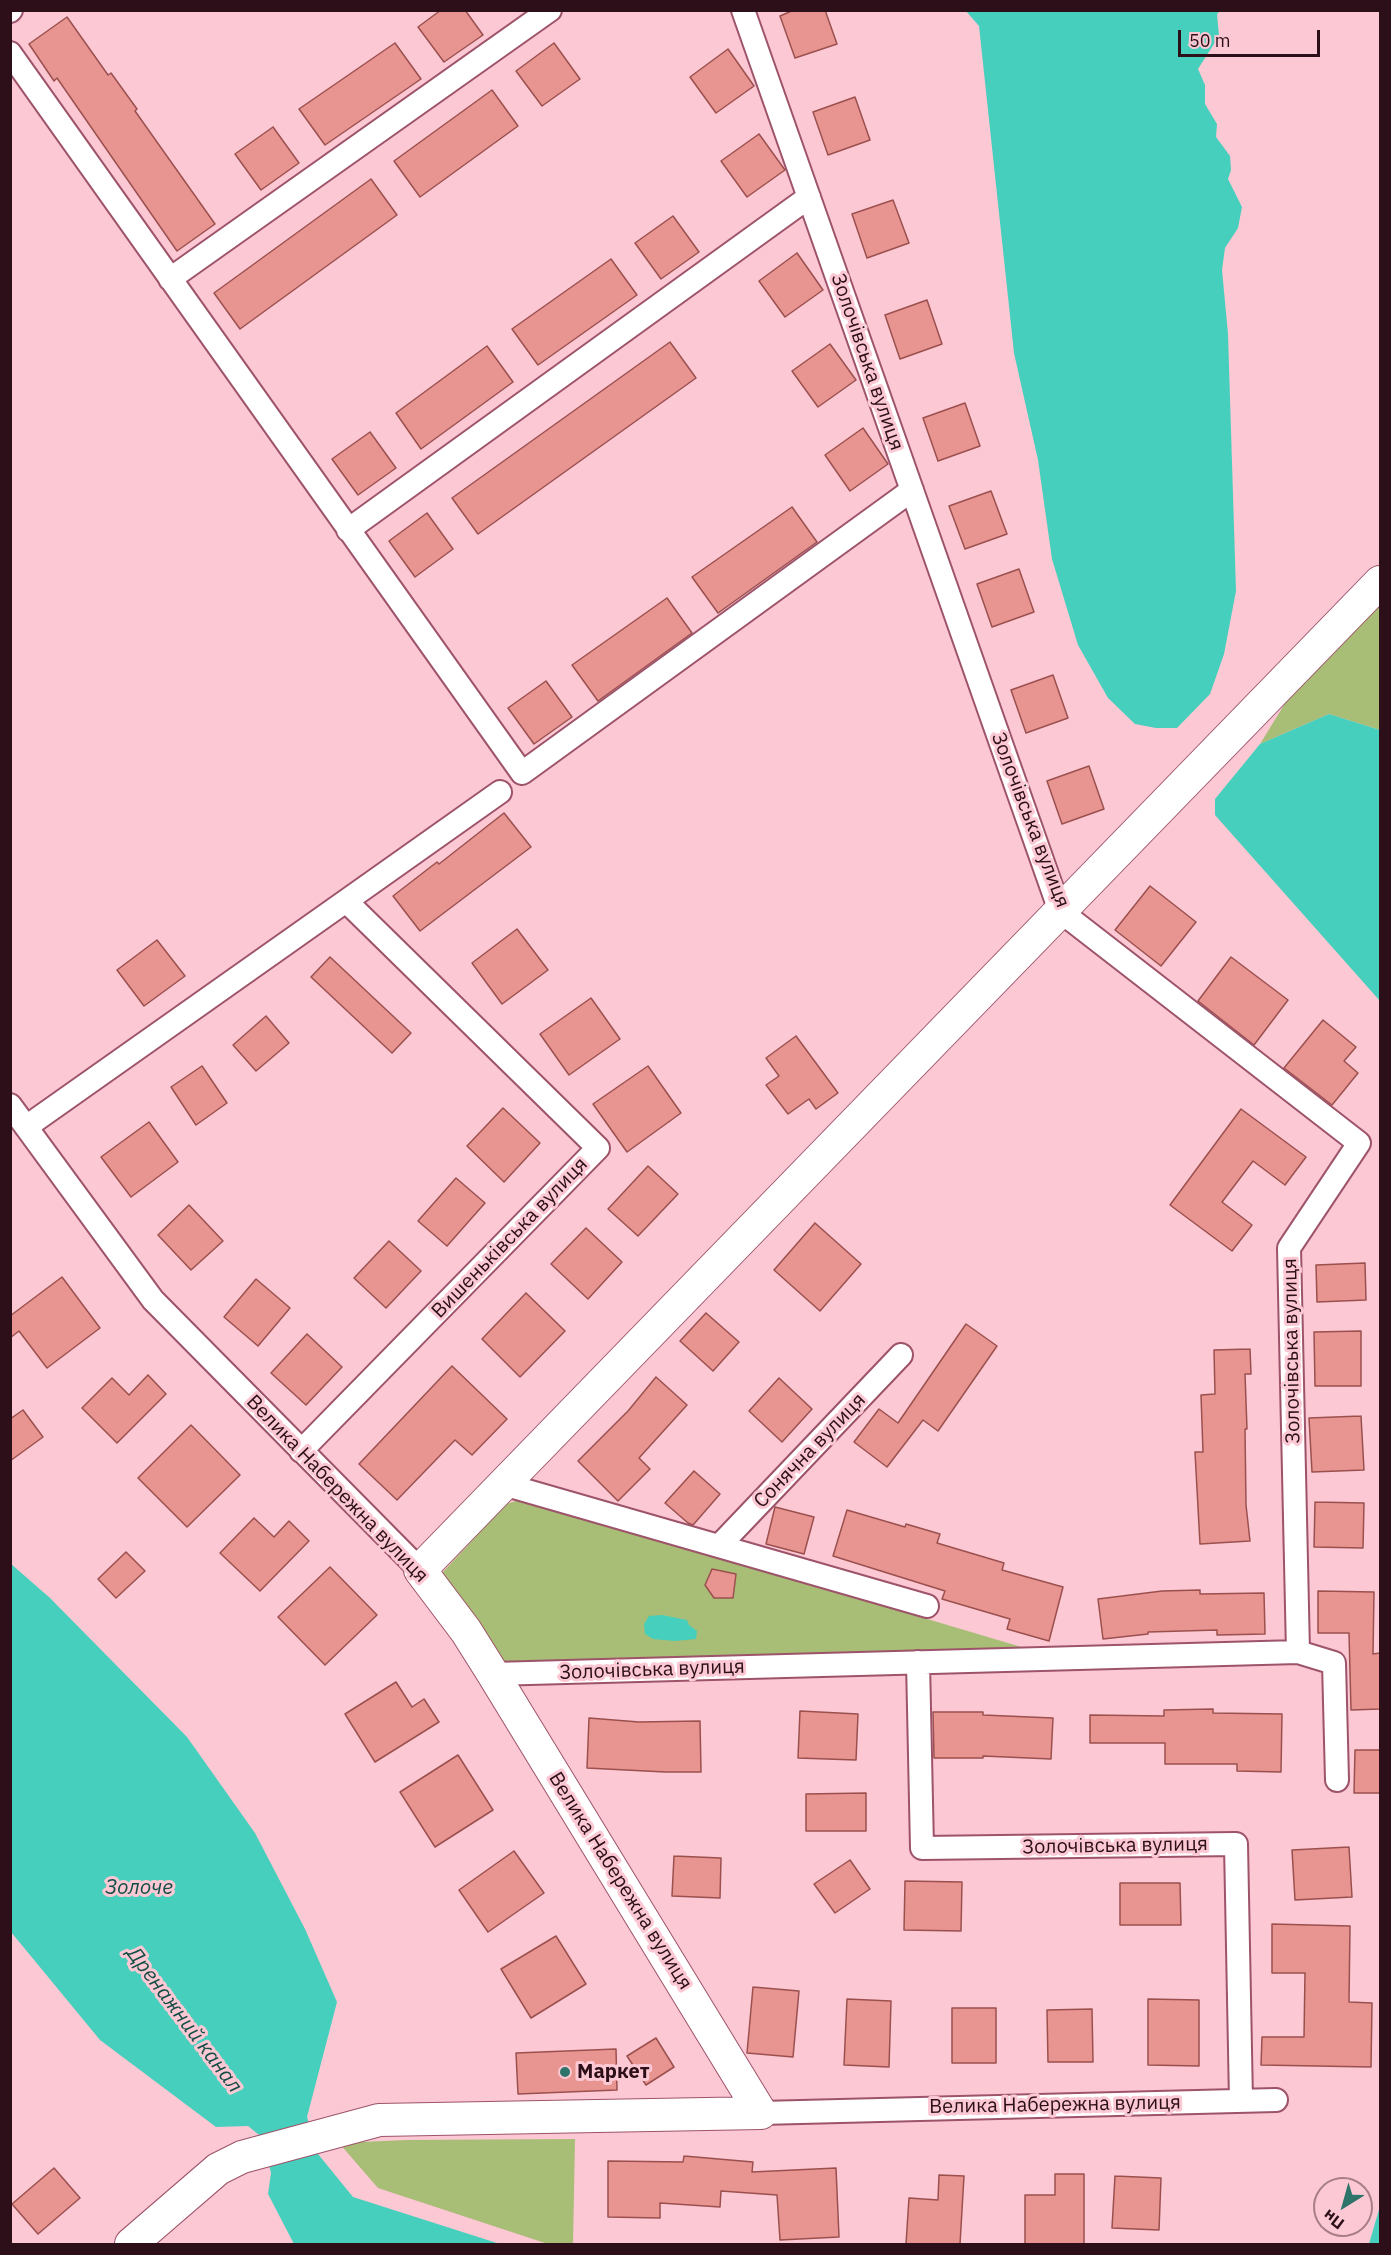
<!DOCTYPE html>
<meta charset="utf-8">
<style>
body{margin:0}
#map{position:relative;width:1391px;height:2255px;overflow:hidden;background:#fbc8d4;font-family:"IBM Plex Sans",sans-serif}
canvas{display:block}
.frame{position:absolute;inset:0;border:12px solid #2c0f18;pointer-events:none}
.north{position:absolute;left:1313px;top:2177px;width:60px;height:60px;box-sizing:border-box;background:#fbc8d4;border:2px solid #a87e89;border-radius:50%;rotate:217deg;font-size:16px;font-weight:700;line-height:24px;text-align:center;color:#2c0f18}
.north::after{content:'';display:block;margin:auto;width:21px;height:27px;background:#2e746a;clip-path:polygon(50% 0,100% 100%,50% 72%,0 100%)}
.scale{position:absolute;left:1178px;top:30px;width:142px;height:27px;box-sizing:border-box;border:3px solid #2c0f18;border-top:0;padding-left:8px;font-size:18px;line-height:21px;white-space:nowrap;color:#2c0f18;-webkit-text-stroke:4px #fbc8d4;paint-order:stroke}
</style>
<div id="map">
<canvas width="1391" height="2255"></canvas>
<div class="frame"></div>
<div class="north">Пн</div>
<div class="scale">50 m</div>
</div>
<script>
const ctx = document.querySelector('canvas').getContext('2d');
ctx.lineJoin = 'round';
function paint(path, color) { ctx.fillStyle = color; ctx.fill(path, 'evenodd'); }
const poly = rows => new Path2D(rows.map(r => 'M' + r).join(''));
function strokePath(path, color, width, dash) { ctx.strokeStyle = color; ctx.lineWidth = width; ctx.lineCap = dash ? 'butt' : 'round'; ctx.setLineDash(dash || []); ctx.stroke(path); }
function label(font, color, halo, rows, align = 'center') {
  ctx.font = font + ' "IBM Plex Sans",sans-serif'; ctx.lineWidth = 6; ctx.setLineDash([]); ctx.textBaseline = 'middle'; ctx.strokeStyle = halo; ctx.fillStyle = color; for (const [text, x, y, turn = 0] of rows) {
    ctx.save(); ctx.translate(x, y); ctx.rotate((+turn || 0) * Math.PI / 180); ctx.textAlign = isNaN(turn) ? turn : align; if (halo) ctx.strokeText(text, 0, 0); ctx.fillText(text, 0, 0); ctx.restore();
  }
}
paint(poly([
 [1380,601,1380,730,1329,714,1260,744,1292,692],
 [523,1499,1035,1651,496,1667,440,1589,442,1573,506,1504],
 [575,2139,573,2244,548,2244,378,2188,339,2143,406,2140]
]), '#a8bd75');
paint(poly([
 [966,11,1220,11,1217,14,1219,36,1198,69,1205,85,1205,104,1217,124,1216,137,1230,156,1231,170,1228,179,1242,207,1238,228,1225,248,1222,270,1228,334,1236,591,1224,654,1210,694,1177,728,1156,728,1135,724,1108,698,1078,645,1052,559,1038,460,1014,353,979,26],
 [1329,714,1380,730,1380,1001,1215,815,1215,799,1260,744],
 [10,1563,50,1598,187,1737,255,1833,305,1929,337,2002,307,2117,318,2154,353,2197,500,2244,294,2244,268,2194,271,2173,263,2138,248,2126,216,2127,100,2040,11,1932],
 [662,1615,687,1620,689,1625,697,1631,696,1639,675,1641,653,1639,645,1634,644,1624,649,1616],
 [1380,2206,1380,2244,1369,2244]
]), '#47cfbd');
const building = poly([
 [441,10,465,10,483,35,444,62,418,27,441,10],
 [794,10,825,10,837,44,795,58,780,16,794,10],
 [67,17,108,75,111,73,137,109,135,111,215,224,177,251,57,78,54,81,29,44,67,17],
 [395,43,421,79,325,145,299,109,395,43],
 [554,43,580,79,542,106,516,71,554,43],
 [728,49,754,86,716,113,690,77,728,49],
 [492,90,518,126,420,197,394,161,492,90],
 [855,97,870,140,828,155,813,112,855,97],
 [273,127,299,163,261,190,235,154,273,127],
 [759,134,785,170,747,197,721,161,759,134],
 [371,179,397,215,240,329,214,293,371,179],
 [893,200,909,243,867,258,852,214,893,200],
 [673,216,699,252,661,279,635,243,673,216],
 [797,253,823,290,785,317,759,281,797,253],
 [611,259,637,295,538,365,512,329,611,259],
 [927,300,942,344,900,359,885,315,927,300],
 [670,342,696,378,478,534,452,498,670,342],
 [830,344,856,380,818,407,792,371,830,344],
 [487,346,513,382,421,449,396,413,487,346],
 [965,403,980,446,938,461,923,418,965,403],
 [863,428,888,464,850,491,825,455,863,428],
 [370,432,396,468,358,495,332,459,370,432],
 [991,491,1007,534,965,549,949,506,991,491],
 [792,507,817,542,718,613,692,577,792,507],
 [427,513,453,549,415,577,389,541,427,513],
 [1019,569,1034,612,992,627,977,584,1019,569],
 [667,598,692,633,598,701,572,665,667,598],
 [1053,675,1068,718,1026,733,1011,690,1053,675],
 [546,681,572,717,534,744,508,708,546,681],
 [1089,766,1104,809,1062,824,1047,781,1089,766],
 [504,813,531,847,420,931,393,896,437,862,439,864,504,813],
 [1150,886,1196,922,1161,966,1115,930,1150,886],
 [517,929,548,970,502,1004,472,963,517,929],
 [157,940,185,976,144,1006,117,970,157,940],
 [330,957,411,1033,392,1053,311,977,330,957],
 [1231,957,1288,1000,1254,1045,1198,1001,1231,957],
 [591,998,620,1039,569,1075,540,1034,591,998],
 [266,1016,289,1043,256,1071,233,1045,266,1016],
 [1323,1020,1356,1047,1344,1061,1358,1073,1332,1105,1284,1068,1323,1020],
 [796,1036,838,1093,816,1109,809,1099,788,1114,766,1085,779,1076,766,1058,796,1036],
 [202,1066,227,1103,196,1125,171,1087,202,1066],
 [648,1066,681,1113,627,1152,593,1104,648,1066],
 [503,1108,540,1143,504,1182,467,1146,503,1108],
 [1241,1109,1306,1157,1285,1185,1253,1161,1222,1202,1252,1225,1232,1251,1170,1205,1241,1109],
 [149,1122,178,1162,131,1197,101,1157,149,1122],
 [648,1166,678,1194,638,1236,608,1209,648,1166],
 [456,1178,485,1203,447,1246,418,1221,456,1178],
 [189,1205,223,1241,191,1270,158,1235,189,1205],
 [815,1223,861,1264,820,1311,774,1270,815,1223],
 [586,1228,622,1262,588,1299,551,1264,586,1228],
 [389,1241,421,1271,386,1308,354,1278,389,1241],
 [1365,1263,1366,1300,1317,1302,1316,1265,1365,1263],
 [62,1277,100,1328,47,1368,19,1331,10,1338,10,1316,62,1277],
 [256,1279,290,1308,258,1346,224,1317,256,1279],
 [526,1293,565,1331,520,1377,482,1339,526,1293],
 [706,1313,739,1342,713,1371,680,1341,706,1313],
 [966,1324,997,1346,938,1431,923,1420,887,1467,854,1442,879,1409,898,1423,966,1324],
 [1361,1331,1361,1386,1315,1386,1314,1332,1361,1331],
 [307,1334,342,1367,306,1405,271,1373,307,1334],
 [1250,1349,1251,1374,1245,1374,1247,1429,1245,1429,1246,1505,1250,1541,1200,1544,1195,1452,1203,1452,1201,1395,1215,1394,1214,1350,1250,1349],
 [452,1366,507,1419,472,1455,455,1440,397,1500,359,1464,452,1366],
 [148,1375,166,1394,117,1443,82,1408,112,1378,129,1395,148,1375],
 [656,1377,687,1405,639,1458,650,1469,618,1501,578,1461,628,1411,656,1377],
 [779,1378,812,1409,782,1442,749,1411,779,1378],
 [23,1410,43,1437,10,1461,10,1419,23,1410],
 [1361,1416,1364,1470,1312,1472,1309,1418,1361,1416],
 [191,1425,240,1475,187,1527,138,1478,191,1425],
 [694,1471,720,1494,693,1525,688,1523,665,1503,694,1471],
 [1315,1502,1364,1503,1363,1548,1314,1547,1315,1502],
 [775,1507,814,1517,804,1554,766,1544,775,1507],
 [847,1510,905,1527,906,1524,940,1534,937,1543,1004,1563,1002,1570,1063,1587,1049,1641,1007,1629,1010,1619,942,1599,945,1591,833,1556,847,1510],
 [254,1518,274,1537,289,1521,309,1541,260,1591,220,1553,254,1518],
 [126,1552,145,1571,116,1598,98,1579,126,1552],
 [330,1567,377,1615,325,1665,278,1617,330,1567],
 [712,1569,736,1574,733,1598,714,1598,705,1585,712,1569],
 [1200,1590,1200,1594,1264,1593,1265,1634,1217,1635,1217,1630,1148,1632,1148,1634,1103,1639,1098,1599,1162,1591,1200,1590],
 [1318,1591,1374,1592,1373,1654,1380,1653,1380,1709,1351,1710,1349,1633,1318,1633,1318,1591],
 [396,1682,412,1707,424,1699,439,1722,375,1762,345,1714,396,1682],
 [1213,1709,1213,1713,1282,1714,1281,1772,1237,1771,1237,1764,1165,1764,1165,1743,1090,1743,1090,1715,1164,1716,1164,1710,1213,1709],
 [800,1711,858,1714,856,1760,798,1758,800,1711],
 [933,1712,983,1712,983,1715,1053,1718,1051,1759,983,1756,983,1758,934,1758,933,1712],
 [589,1718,639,1722,700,1721,701,1772,665,1772,587,1768,589,1718],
 [1355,1750,1380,1750,1380,1793,1354,1793,1355,1750],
 [458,1755,493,1810,435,1847,400,1792,458,1755],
 [866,1793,866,1831,806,1831,806,1794,866,1793],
 [1349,1847,1352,1897,1295,1900,1292,1850,1349,1847],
 [514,1851,544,1893,488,1932,459,1890,514,1851],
 [674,1856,721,1858,720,1898,672,1896,674,1856],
 [850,1860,870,1889,835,1913,814,1884,850,1860],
 [905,1881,962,1882,961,1931,904,1930,905,1881],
 [1120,1883,1180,1883,1181,1925,1120,1925,1120,1883],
 [1272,1924,1350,1926,1349,2002,1372,2003,1371,2067,1261,2065,1262,2037,1304,2037,1305,1973,1272,1973,1272,1924],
 [556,1936,586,1984,531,2018,501,1969,556,1936],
 [753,1987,799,1991,793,2057,747,2053,753,1987],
 [847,1999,891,2001,889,2067,844,2065,847,1999],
 [1148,1999,1199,2000,1199,2066,1148,2065,1148,1999],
 [952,2008,996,2008,996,2063,952,2063,952,2008],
 [1092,2009,1093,2062,1048,2062,1047,2010,1092,2009],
 [656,2038,674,2067,646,2085,627,2056,656,2038],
 [616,2049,617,2090,518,2094,516,2053,616,2049],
 [684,2156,753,2162,752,2172,836,2168,839,2237,780,2240,777,2195,721,2191,720,2207,660,2203,660,2218,608,2217,608,2161,683,2162,684,2156],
 [54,2168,80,2198,38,2234,12,2204,54,2168],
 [1055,2174,1084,2174,1084,2244,1025,2244,1025,2195,1055,2195,1055,2174],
 [939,2175,964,2176,960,2244,906,2244,909,2198,938,2200,939,2175],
 [1115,2176,1161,2178,1159,2230,1112,2228,1115,2176]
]);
paint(building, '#e89592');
strokePath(building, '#9b504e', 1.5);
const street = poly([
 [10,11,11,10],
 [10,53,522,773,912,490],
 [170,279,550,10],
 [348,530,809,197],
 [346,901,500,792],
 [10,1105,153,1300,420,1570],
 [26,1127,346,901,598,1148,301,1451],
 [503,1484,927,1606],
 [719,1546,901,1355],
 [1298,1652,1334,1663,1337,1780],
 [918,1662,922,1848,1236,1844,1241,2101],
 [493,1674,1298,1652,1289,1248,1359,1143,1060,911,743,10],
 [761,2113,1276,2100]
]);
const secondary = poly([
 [761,2113,493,1674,466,1631,420,1570,1380,582],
 [131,2244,218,2169,242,2157,379,2120,761,2113]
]);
strokePath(street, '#9d5369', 26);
strokePath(secondary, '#9d5369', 34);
strokePath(street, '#fff', 22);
strokePath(secondary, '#fff', 32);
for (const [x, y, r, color] of [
 [565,2072,6,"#2e746a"]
]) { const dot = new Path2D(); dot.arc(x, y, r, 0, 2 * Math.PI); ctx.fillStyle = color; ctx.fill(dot); strokePath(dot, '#fbc8d4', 2); }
label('20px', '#2c0f18', '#fbc8d4', [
 ["Золочівська вулиця",867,362,71],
 ["Золочівська вулиця",1030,820,69],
 ["Вишеньківська вулиця",510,1238,-46],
 ["Золочівська вулиця",1292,1351,-91],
 ["Сонячна вулиця",810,1451,-46],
 ["Велика Набережна вулиця",337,1489,46],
 ["Золочівська вулиця",652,1670,-2],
 ["Золочівська вулиця",1115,1846,-1],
 ["Велика Набережна вулиця",620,1881,58],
 ["Велика Набережна вулиця",1055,2105,-1]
]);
label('bold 20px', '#2c0f18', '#fbc8d4', [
 ["Маркет",577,2072]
], 'left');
label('italic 21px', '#124d45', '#fbc8d4', [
 ["Золоче",139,1888],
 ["Дренажний канал",184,2020,53]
]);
</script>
